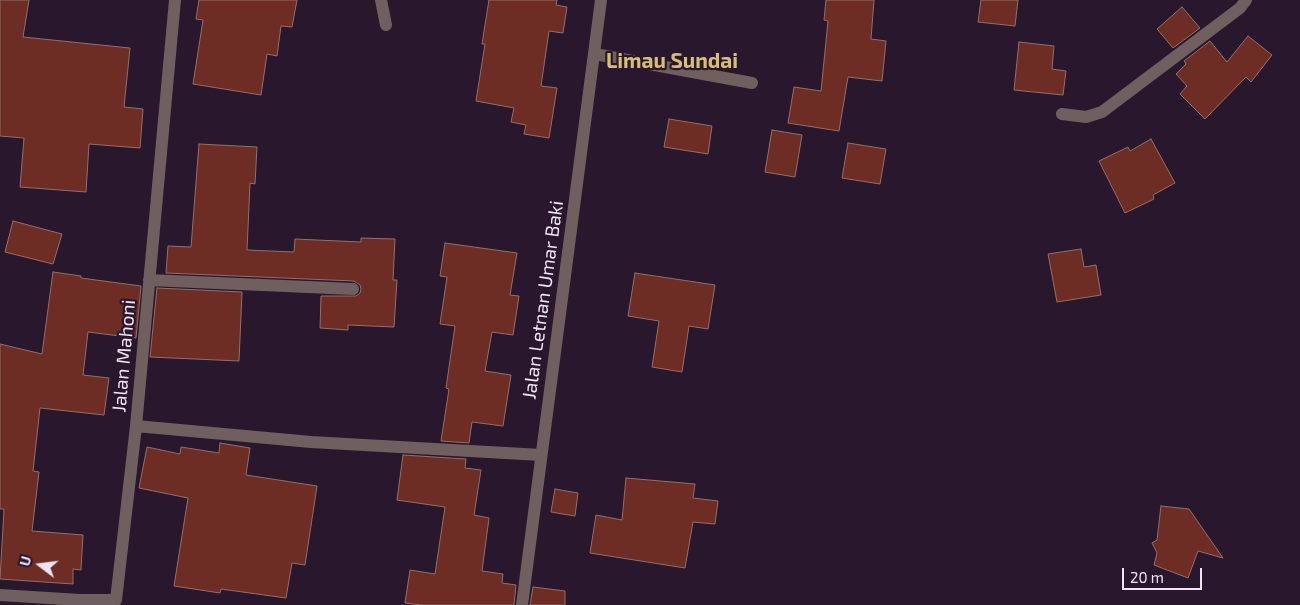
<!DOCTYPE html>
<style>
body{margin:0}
#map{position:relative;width:1300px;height:605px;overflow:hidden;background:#29172d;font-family:"Exo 2",sans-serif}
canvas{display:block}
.north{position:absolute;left:15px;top:540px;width:50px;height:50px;-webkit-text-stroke:4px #29172d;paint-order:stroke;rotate:285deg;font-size:14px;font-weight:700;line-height:20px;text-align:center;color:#f0e4f3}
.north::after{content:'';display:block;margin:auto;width:18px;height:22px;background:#f0e4f3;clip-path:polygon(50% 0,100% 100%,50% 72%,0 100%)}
.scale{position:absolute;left:1122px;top:568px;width:80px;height:22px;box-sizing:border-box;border:2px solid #f0e4f3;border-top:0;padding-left:6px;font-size:15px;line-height:18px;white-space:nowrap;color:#f0e4f3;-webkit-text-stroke:4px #29172d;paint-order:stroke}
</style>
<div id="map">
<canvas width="1300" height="605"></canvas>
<div class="north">U</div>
<div class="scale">20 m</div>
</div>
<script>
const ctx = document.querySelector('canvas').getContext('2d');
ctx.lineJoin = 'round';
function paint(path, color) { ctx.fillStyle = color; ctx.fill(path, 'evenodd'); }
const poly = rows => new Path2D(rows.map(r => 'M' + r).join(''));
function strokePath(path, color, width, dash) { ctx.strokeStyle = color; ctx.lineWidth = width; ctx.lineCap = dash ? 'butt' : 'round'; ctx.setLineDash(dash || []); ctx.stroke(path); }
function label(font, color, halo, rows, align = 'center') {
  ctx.font = font + ' "Exo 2",sans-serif'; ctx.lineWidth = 4.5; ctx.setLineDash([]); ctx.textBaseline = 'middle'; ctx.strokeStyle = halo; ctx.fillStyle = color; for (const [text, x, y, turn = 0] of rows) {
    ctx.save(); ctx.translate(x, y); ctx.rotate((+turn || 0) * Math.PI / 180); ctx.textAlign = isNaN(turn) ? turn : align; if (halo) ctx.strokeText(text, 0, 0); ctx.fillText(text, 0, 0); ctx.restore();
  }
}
const building = poly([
 [0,0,29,0,23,37,130,48,124,107,143,109,140,148,89,144,86,192,20,187,24,138,0,136,0,0],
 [199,0,297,0,292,27,281,26,277,56,267,54,261,95,193,84,203,20,196,19,199,0],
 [489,0,557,0,556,5,567,7,563,33,549,31,541,86,557,88,549,138,524,134,526,125,511,122,514,108,476,101,485,44,482,44,489,0],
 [826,0,874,0,871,39,886,41,882,81,848,77,839,131,788,123,794,87,821,91,828,21,824,20,826,0],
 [981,0,1018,0,1015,26,978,22,981,0],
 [1182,7,1200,28,1173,48,1157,29,1182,7],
 [1248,36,1272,55,1251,82,1246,77,1205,119,1180,94,1187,86,1176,74,1186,64,1184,61,1210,41,1227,62,1248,36],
 [1019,42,1054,46,1052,69,1066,71,1063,95,1014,90,1019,42],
 [669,119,712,126,708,154,664,147,669,119],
 [772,130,802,135,795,177,765,172,772,130],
 [1151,139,1175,183,1153,195,1154,199,1125,213,1099,161,1128,147,1130,151,1151,139],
 [848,143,886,149,880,184,842,178,848,143],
 [199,144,257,147,255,184,250,183,247,250,294,252,295,239,361,242,361,238,395,239,393,280,397,280,394,327,348,325,348,330,320,328,321,296,356,296,360,293,361,289,360,285,354,281,166,273,168,246,191,247,199,144],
 [13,221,62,234,53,264,5,252,13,221],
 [445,243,517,253,510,295,519,296,513,335,492,332,485,371,511,375,503,426,472,422,469,443,441,441,449,389,446,388,455,326,440,324,447,277,440,276,445,243],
 [1081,249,1084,267,1096,265,1101,295,1057,302,1048,254,1081,249],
 [53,272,81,276,81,278,141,286,136,338,88,332,83,375,109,378,104,415,40,408,33,471,39,472,32,531,83,535,81,570,73,569,73,584,0,579,4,509,0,509,0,344,42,354,53,272],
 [635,273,715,285,708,329,689,326,682,372,652,367,659,321,628,316,635,273],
 [157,288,242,292,239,361,150,357,157,288],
 [220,443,250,448,246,475,317,486,305,565,292,563,286,598,221,589,220,593,174,586,188,498,139,488,147,447,180,454,181,447,219,453,220,443],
 [403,455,466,459,465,468,481,470,474,515,489,518,482,571,503,574,502,583,516,585,514,605,422,605,405,603,410,570,435,574,445,507,397,500,403,455],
 [626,478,695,484,693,498,718,501,715,524,693,522,685,568,590,553,596,515,622,520,626,478],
 [555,489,578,493,575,516,551,512,555,489],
 [1161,506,1189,509,1223,558,1198,551,1188,578,1154,565,1157,553,1152,543,1157,540,1161,506],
 [533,587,565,591,565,605,530,605,533,587]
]);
paint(building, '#6d2d25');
strokePath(building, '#946f69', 1);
strokePath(poly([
 [381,0,386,25],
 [595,54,752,83],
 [1062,114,1086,117,1102,112,1240,8,1246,0],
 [149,280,353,289],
 [136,426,311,442,541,455],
 [0,595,80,600,116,600,136,426,175,0]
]), '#705f5f', 12);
strokePath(poly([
 [522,605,601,0]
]), '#705f5f', 12);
label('19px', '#f0e4f3', '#29172d', [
 ["Jalan Letnan Umar Baki",543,300,-82],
 ["Jalan Mahoni",124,356,-85]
]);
label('bold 21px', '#d6bf73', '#29172d', [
 ["Limau Sundai",672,61]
]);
</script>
